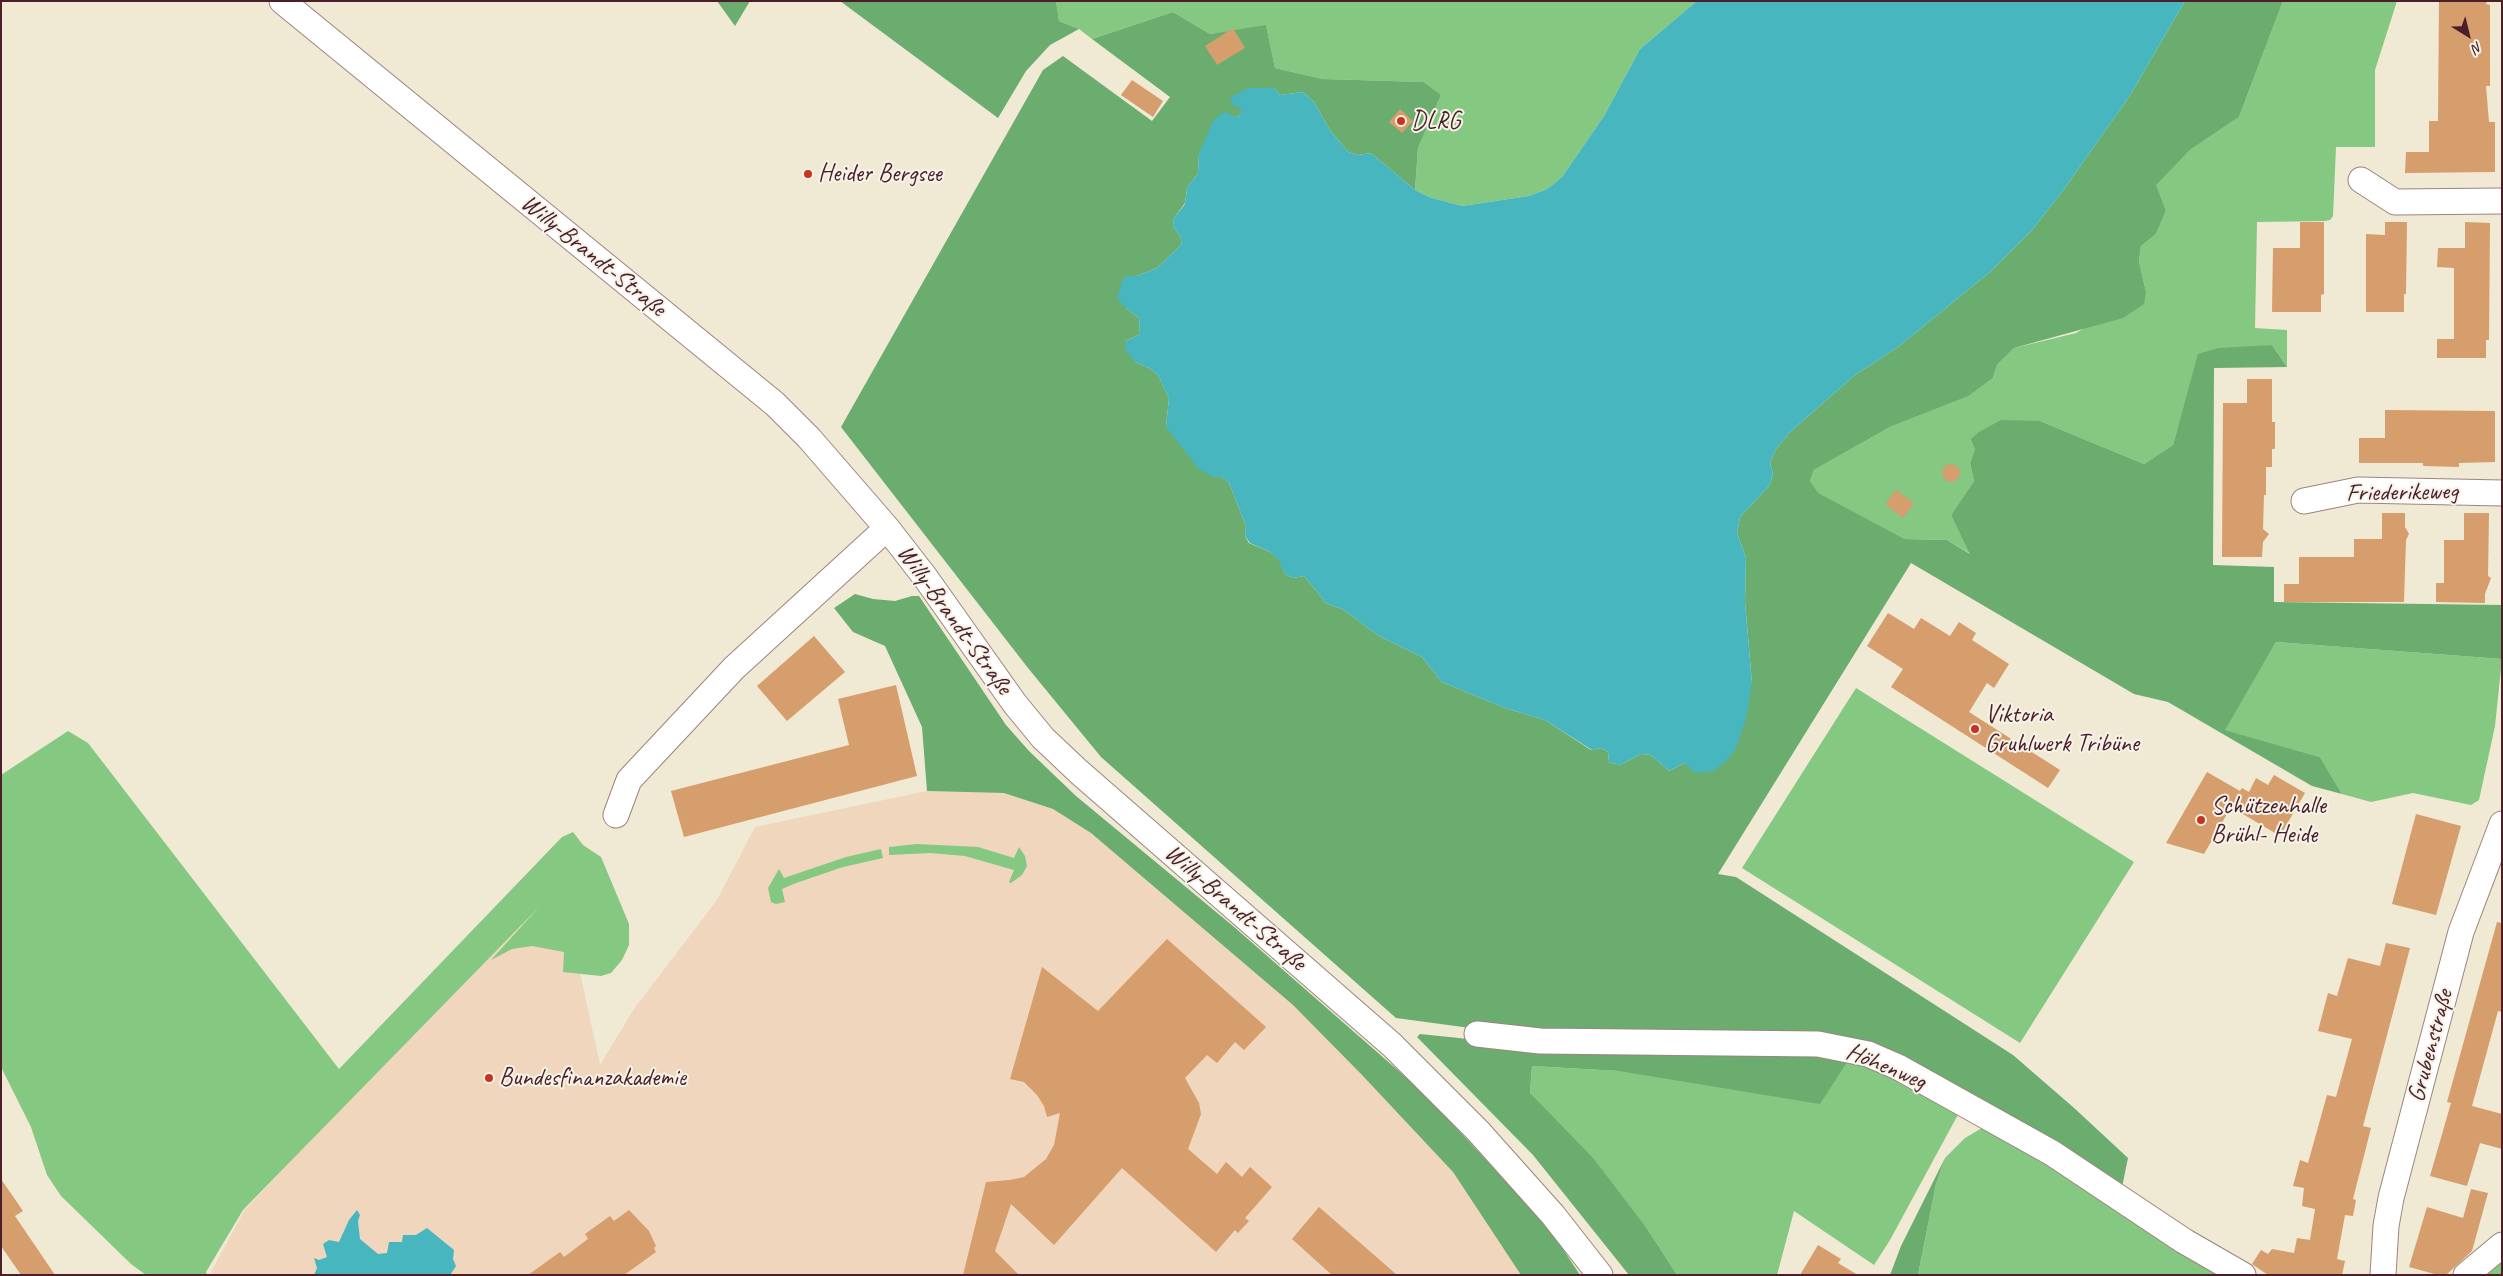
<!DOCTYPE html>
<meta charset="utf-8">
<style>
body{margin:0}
#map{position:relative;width:2503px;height:1276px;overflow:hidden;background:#f0e9d3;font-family:Caveat,sans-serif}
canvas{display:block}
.frame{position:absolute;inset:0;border:2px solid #4a1f2b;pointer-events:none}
.north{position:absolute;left:2443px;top:10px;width:50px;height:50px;-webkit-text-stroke:4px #f7f3e8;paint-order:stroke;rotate:144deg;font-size:14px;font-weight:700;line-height:20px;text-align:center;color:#4a1f2b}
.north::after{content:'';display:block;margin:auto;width:18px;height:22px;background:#4a1f2b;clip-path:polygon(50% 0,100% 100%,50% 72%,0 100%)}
</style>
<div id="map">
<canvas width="2503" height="1276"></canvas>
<div class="frame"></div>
<div class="north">N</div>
</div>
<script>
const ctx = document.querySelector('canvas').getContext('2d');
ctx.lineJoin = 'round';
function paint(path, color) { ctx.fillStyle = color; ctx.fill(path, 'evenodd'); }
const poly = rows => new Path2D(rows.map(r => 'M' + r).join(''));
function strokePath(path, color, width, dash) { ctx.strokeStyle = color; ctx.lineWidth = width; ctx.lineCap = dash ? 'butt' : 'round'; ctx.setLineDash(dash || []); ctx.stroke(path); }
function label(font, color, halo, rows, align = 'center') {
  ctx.font = font + ' Caveat,sans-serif'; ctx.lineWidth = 4; ctx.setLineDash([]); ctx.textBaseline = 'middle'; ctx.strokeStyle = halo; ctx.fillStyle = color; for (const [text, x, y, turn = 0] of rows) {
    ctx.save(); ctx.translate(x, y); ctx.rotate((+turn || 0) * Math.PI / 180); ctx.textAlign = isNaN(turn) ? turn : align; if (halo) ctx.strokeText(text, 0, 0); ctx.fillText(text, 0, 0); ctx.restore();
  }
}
paint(poly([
 [927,791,1004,793,1053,809,1091,833,1293,1005,1362,1075,1453,1172,1521,1275,213,1275,211,1272,244,1211,321,1129,561,885,600,1065,634,1009,717,900,755,827]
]), '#efd6bc');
paint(poly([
 [1056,1,1697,1,1640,49,1604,116,1562,177,1547,189,1529,196,1462,206,1429,197,1415,190,1418,148,1441,95,1424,82,1323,79,1275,68,1266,26,1210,34,1173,12,1092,39,1079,29,1059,21],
 [2283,1,2397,1,2375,70,2375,147,2336,147,2333,216,2330,220,2325,221,2257,222,2255,328,2287,330,2287,367,2272,345,2199,354,2173,445,2144,464,2040,421,1975,449,1970,463,1974,481,1951,515,1971,554,1947,540,1905,539,1817,493,1810,481,1814,470,1890,427,1969,396,1993,378,1997,365,2014,348,2076,333,2146,292,2139,261,2141,246,2156,234,2166,211,2155,185,2190,150,2239,117],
 [2276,642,2502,659,2495,726,2479,800,2471,805,2413,793,2371,802,2342,794,2320,757,2224,730],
 [1856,688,2134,862,2020,1043,1742,868],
 [68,731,88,743,339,1069,562,837,573,832,583,845,601,857,629,924,629,945,622,960,611,973,601,976,563,972,564,952,532,946,512,949,491,960,540,906,243,1210,206,1272,207,1275,146,1275,131,1264,61,1196,47,1175,31,1127,1,1067,1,775],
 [917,844,978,847,1014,858,1019,847,1025,856,1027,866,1022,875,1011,883,1009,882,1014,870,965,856,930,853,889,855,889,847],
 [881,849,883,858,843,867,796,883,782,889,785,902,776,904,771,902,768,888,779,869,784,878,846,857],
 [1849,1059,1922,1089,1961,1109,1890,1240,1874,1265,1794,1211,1777,1275,1677,1275,1648,1230,1530,1093,1532,1066,1619,1071],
 [1987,1125,2220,1275,1918,1275,1936,1184,1945,1158,1965,1138],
 [2502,1258,2502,1275,2482,1275]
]), '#84c881');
paint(poly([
 [717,1,750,1,735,26],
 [840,1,1056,1,1059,21,1079,29,1050,45,1026,71,998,118],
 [2185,1,2283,1,2239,117,2190,150,2156,185,2166,211,2156,234,2141,246,2139,261,2146,292,2144,304,2123,318,2014,348,1997,365,1993,378,1969,396,1890,427,1814,470,1810,481,1818,493,1905,539,1947,540,1970,554,1951,515,1974,481,1970,463,1975,449,1971,439,1979,432,2001,420,2040,421,2144,464,2173,445,2198,354,2219,348,2272,345,2287,367,2214,368,2213,565,2274,567,2274,602,2502,605,2502,659,2276,642,2225,730,2320,757,2342,794,2312,786,2168,702,2134,694,1911,563,1718,874,1736,877,2013,1055,2073,1107,2128,1158,2121,1192,1881,1048,1500,1032,1396,1018,1101,757,1028,668,841,427,1043,70,1063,56,1152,121,1170,97,1092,39,1173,12,1210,34,1266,25,1275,68,1323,79,1424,82,1441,95,1418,148,1415,190,1371,153,1358,155,1348,152,1330,130,1314,102,1303,92,1280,95,1274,88,1241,108,1241,113,1238,117,1233,116,1199,154,1198,173,1187,188,1185,203,1174,218,1173,226,1180,236,1182,244,1157,268,1137,276,1128,276,1126,308,1139,318,1140,334,1126,341,1135,362,1149,368,1158,375,1169,398,1166,427,1229,483,1246,526,1245,536,1249,543,1270,552,1279,559,1285,574,1293,578,1304,576,1326,603,1344,610,1379,636,1422,657,1442,682,1505,708,1545,720,1591,750,1601,748,1608,752,1609,762,1620,765,1641,754,1651,755,1669,771,1685,763,1752,683,1745,602,1746,558,1737,533,1740,517,1769,486,1773,475,1770,462,1776,449,1790,432,1855,375,1898,347,1990,272,2032,230,2062,192,2129,97],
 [855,594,873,599,895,601,912,596,919,596,1006,725,1029,751,1076,796,1233,926,1425,1094,1549,1228,1580,1275,1521,1275,1453,1172,1362,1075,1293,1005,1091,833,1053,809,1004,793,927,791,922,727,885,646,853,632,834,608],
 [1420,1034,1507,1043,1804,1053,1849,1059,1820,1104,1619,1071,1532,1066,1530,1093,1593,1158,1648,1230,1677,1275,1629,1275,1533,1155,1417,1037],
 [1945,1158,1936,1184,1918,1275,1890,1275,1901,1246]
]), '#6bac6f');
paint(poly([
 [1697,1,2185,1,2129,97,2062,192,2032,230,1990,272,1898,347,1855,375,1790,432,1776,449,1770,462,1773,475,1769,486,1740,517,1737,533,1746,558,1745,602,1752,683,1746,719,1735,750,1726,761,1713,771,1695,773,1685,763,1669,771,1651,755,1641,754,1620,765,1609,762,1608,752,1601,748,1592,750,1545,720,1505,708,1442,682,1422,657,1379,636,1344,610,1326,603,1304,576,1293,578,1285,574,1278,559,1270,552,1250,543,1245,536,1246,526,1229,483,1222,477,1213,477,1199,469,1166,427,1169,398,1158,375,1149,368,1135,362,1125,349,1126,341,1140,334,1139,318,1126,308,1117,298,1123,279,1128,276,1137,276,1157,268,1182,244,1180,236,1173,226,1174,218,1185,204,1187,188,1198,173,1199,154,1213,121,1224,112,1238,117,1241,113,1241,108,1234,106,1230,101,1233,96,1248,88,1274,88,1280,95,1303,92,1314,102,1330,130,1348,152,1358,155,1371,153,1415,190,1429,197,1462,206,1529,196,1547,189,1562,177,1604,116,1640,49],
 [357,1210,360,1215,358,1221,360,1239,378,1254,387,1253,389,1242,402,1242,403,1235,416,1235,427,1228,454,1250,453,1259,456,1266,450,1275,314,1275,317,1268,314,1258,319,1260,327,1257,323,1244,329,1240,339,1242,349,1220]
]), '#47b6bf');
paint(poly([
 [2439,1,2487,1,2486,4,2490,5,2490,86,2486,86,2489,122,2495,122,2495,172,2405,173,2406,152,2429,152,2429,121,2438,121],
 [1233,28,1245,48,1217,65,1205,46],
 [1132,80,1163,101,1153,117,1121,95],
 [1400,109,1413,121,1402,133,1389,122],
 [2300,222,2324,222,2324,294,2321,295,2321,312,2272,312,2273,248,2300,248],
 [2385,222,2407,222,2406,294,2404,294,2404,312,2366,312,2366,234,2385,235],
 [2465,222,2490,223,2489,340,2486,340,2486,358,2437,358,2437,339,2454,339,2454,268,2437,267,2438,248,2465,248],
 [2247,379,2272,379,2272,422,2275,422,2275,449,2272,449,2272,467,2266,467,2266,495,2264,495,2263,529,2269,534,2263,542,2262,557,2222,557,2223,403,2247,403],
 [2385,410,2495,411,2495,462,2459,463,2459,467,2423,466,2423,463,2359,463,2359,438,2385,438],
 '1942 473a9 9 0 1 1 18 0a9 9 0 1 1-18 0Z',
 [1896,490,1914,503,1903,518,1885,504],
 [2382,513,2405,513,2405,527,2409,534,2406,540,2404,602,2284,602,2284,584,2299,584,2299,557,2354,557,2354,539,2382,539],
 [2464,513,2489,513,2488,576,2491,578,2485,594,2485,603,2436,602,2436,583,2444,583,2444,540,2464,540],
 [1888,613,1914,629,1921,618,1950,636,1959,622,1976,633,1972,640,2009,664,1994,688,1987,683,1969,712,2060,770,2048,788,1891,687,1903,669,1867,646],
 [814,636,845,672,787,721,757,686],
 [896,685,917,776,684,837,671,791,849,745,838,699],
 [2207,772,2240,791,2242,788,2249,792,2256,778,2268,785,2274,775,2305,793,2280,836,2231,807,2204,854,2166,843],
 [2416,814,2461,826,2436,915,2392,904],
 [2497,922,2502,923,2502,1012,2498,1011,2472,1106,2502,1114,2502,1149,2480,1143,2467,1186,2430,1176,2451,1103,2447,1102],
 [1167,939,1266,1027,1244,1050,1235,1042,1217,1063,1207,1055,1185,1078,1199,1103,1201,1114,1188,1149,1217,1174,1226,1162,1242,1177,1250,1167,1272,1187,1245,1218,1249,1221,1238,1233,1235,1230,1216,1252,1122,1168,1054,1245,1011,1204,995,1251,1019,1275,963,1275,986,1182,1010,1180,1024,1177,1046,1159,1054,1145,1060,1113,1047,1117,1044,1106,1037,1095,1024,1082,1010,1079,1042,967,1098,1011],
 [2386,943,2410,948,2363,1126,2371,1128,2353,1199,2356,1200,2353,1216,2345,1215,2337,1259,2345,1261,2342,1275,2268,1275,2252,1264,2261,1250,2268,1254,2272,1249,2294,1253,2297,1238,2310,1240,2315,1209,2302,1206,2304,1188,2293,1186,2300,1160,2308,1163,2327,1095,2336,1097,2352,1039,2318,1031,2328,993,2337,996,2348,958,2380,966],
 [1,1179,23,1211,15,1216,55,1275,21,1275,1,1246],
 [2471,1189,2488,1193,2472,1251,2446,1275,2438,1275,2409,1267,2427,1207,2463,1218],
 [1319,1207,1397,1275,1332,1275,1292,1239],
 [629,1210,649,1231,656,1246,654,1248,656,1252,624,1275,528,1275,560,1252,564,1257,588,1239,585,1234,610,1216,614,1221],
 [1818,1245,1841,1259,1838,1263,1858,1275,1800,1275]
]), '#d69d6d');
const street = poly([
 [282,1,775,404,809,438,887,528,925,577,1015,704,1043,738,1079,772,1392,1045,1478,1131,1553,1215,1600,1275],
 [2361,180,2395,202,2502,201],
 [2304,501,2358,490,2502,493],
 [616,815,629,780,734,668,887,528],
 [1477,1034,1540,1041,1818,1044,1868,1054,1898,1067,2052,1153,2184,1241,2243,1275],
 [2383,1275,2386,1226,2391,1198,2461,932,2502,824],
 [2466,1275,2502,1245]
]);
strokePath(street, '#9d847f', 27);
strokePath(street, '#fff', 25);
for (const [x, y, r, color] of [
 [1401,121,5,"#c8321e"],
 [808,174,5,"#c8321e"],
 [1975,729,5,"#c8321e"],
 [2201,820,5,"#c8321e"],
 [489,1078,5,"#c8321e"]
]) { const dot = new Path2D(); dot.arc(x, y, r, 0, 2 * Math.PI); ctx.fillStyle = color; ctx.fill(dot); strokePath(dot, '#f7f3e8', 2); }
label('25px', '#4a1f2b', '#f7f3e8', [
 ["DLRG",1411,121],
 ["Heider Bergsee",818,174],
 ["Viktoria",1985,715],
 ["Gruhlwerk Tribüne",1985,744],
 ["Schützenhalle",2211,806],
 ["Brühl- Heide",2211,835],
 ["Bundesfinanzakademie",499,1078]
], 'left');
label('25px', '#4a1f2b', '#f7f3e8', [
 ["Willy-Brandt-Straße",593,256,39],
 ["Friederikeweg",2402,493,-1],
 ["Willy-Brandt-Straße",954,620,54],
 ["Willy-Brandt-Straße",1235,908,41],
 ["Grubenstraße",2431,1046,-75],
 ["Höhenweg",1886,1067,23]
]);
</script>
